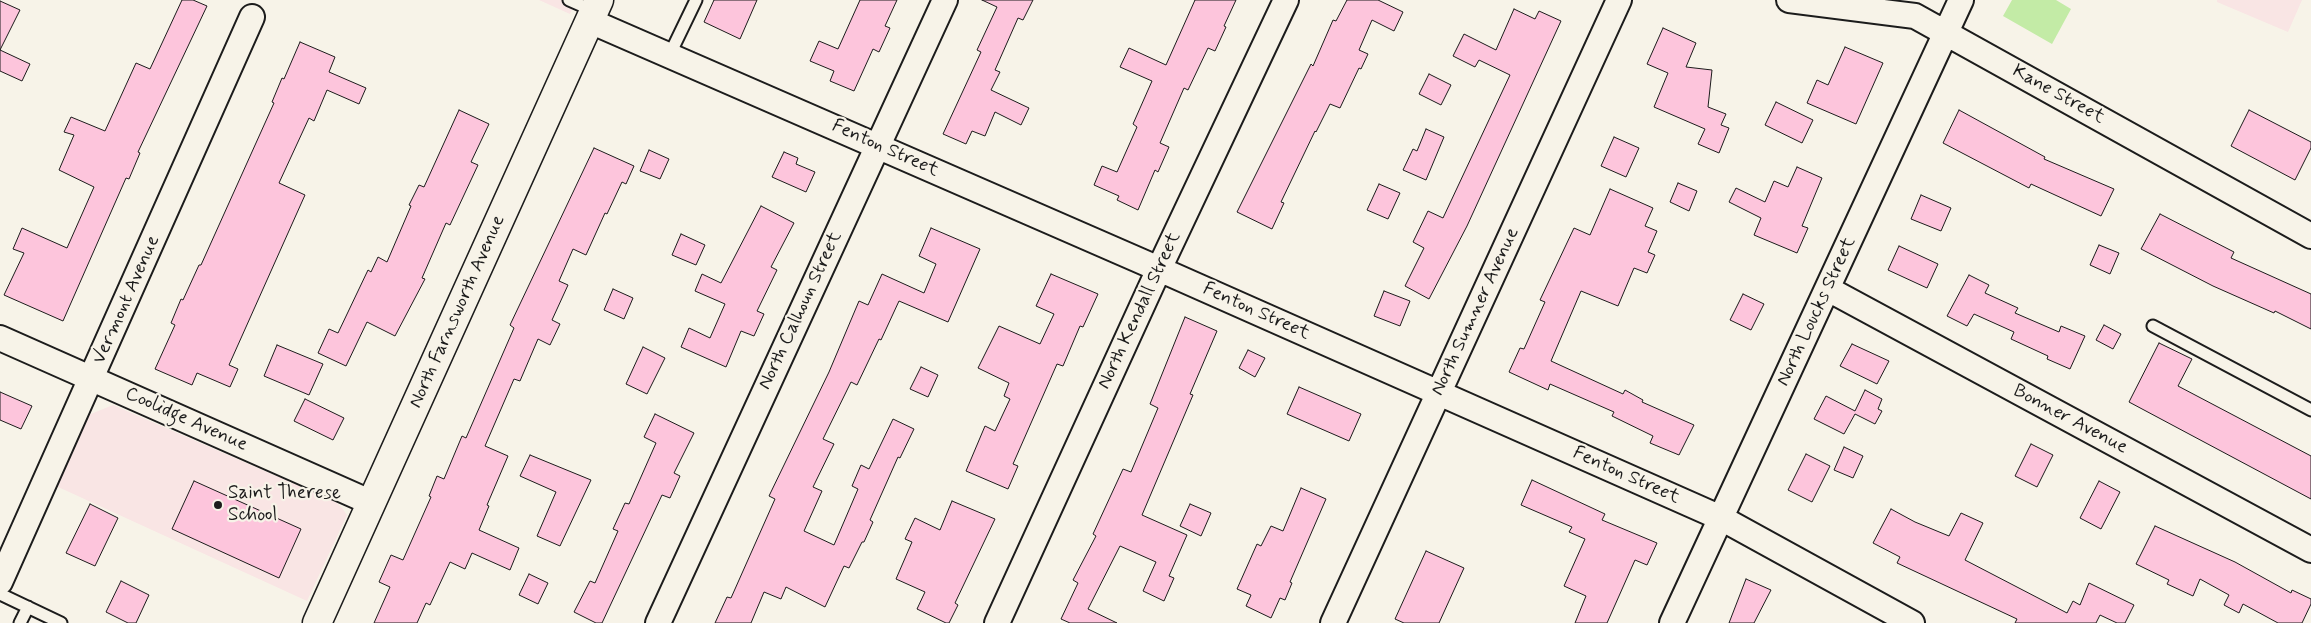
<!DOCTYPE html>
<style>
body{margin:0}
canvas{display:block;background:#f7f3e8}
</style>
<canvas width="2311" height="623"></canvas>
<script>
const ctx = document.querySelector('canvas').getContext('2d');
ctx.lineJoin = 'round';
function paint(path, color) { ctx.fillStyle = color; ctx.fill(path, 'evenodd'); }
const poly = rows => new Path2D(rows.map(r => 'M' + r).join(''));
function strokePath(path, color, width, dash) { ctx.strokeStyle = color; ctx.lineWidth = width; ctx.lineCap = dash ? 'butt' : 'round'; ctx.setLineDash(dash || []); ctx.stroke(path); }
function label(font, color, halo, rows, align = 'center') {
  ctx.font = font + ' Mynerve,sans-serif'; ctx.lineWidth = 4.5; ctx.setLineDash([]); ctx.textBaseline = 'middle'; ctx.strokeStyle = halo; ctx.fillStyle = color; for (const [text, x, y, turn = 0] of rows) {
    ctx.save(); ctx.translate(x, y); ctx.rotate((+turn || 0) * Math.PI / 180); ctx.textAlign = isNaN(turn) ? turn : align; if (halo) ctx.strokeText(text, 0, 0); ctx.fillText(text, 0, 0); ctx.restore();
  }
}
paint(poly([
 [539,0,576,0,570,14],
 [2217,0,2302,0,2288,32,2217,2],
 [113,405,336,502,342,508,347,515,307,601,56,486,86,416]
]), '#f9e5e4');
paint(poly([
 [2012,0,2056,0,2071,9,2052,44,2003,16]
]), '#c3eba6');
const building = poly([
 [182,0,193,0,207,6,138,152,140,153,129,179,126,178,63,321,4,295,24,253,13,249,22,228,67,248,94,187,59,170,74,135,64,132,71,117,105,131,136,63,150,69,182,0],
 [714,0,757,0,740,39,704,22,714,0],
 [860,0,897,0,885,26,890,28,879,52,873,49,854,91,830,81,834,71,810,61,819,41,838,49,860,0],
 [982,0,1033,0,1023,20,1018,18,995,70,1000,72,991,90,1029,108,1021,125,995,112,985,136,972,131,966,144,943,134,981,52,977,50,997,7,982,0],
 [1195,0,1236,0,1224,26,1226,27,1215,51,1208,48,1188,90,1184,88,1160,143,1169,147,1158,172,1155,170,1138,210,1117,200,1119,196,1094,185,1102,166,1117,172,1137,127,1133,124,1152,81,1120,67,1129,48,1166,65,1195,0],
 [1347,0,1378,0,1403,12,1394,31,1372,20,1359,50,1368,54,1361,69,1359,68,1340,108,1330,104,1316,132,1315,131,1281,202,1284,203,1272,229,1237,212,1311,64,1313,66,1333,20,1336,21,1347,0],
 [0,1,20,10,0,50,0,1],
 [1514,9,1535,19,1539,11,1561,21,1467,226,1429,299,1405,286,1424,248,1413,242,1428,211,1443,218,1510,75,1479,60,1475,67,1453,56,1464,34,1496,50,1514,9],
 [1663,28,1696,43,1686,67,1712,70,1708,107,1726,114,1721,125,1729,128,1719,153,1698,144,1705,129,1654,107,1668,73,1647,64,1663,28],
 [300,42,335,57,329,72,366,88,359,104,327,90,314,121,309,118,279,183,305,195,229,365,238,369,230,387,197,373,192,385,155,369,175,325,171,323,181,299,183,300,199,265,201,265,274,103,272,102,282,78,284,79,300,42],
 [1845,47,1883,63,1856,124,1807,103,1817,80,1828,85,1845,47],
 [0,50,30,64,22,81,0,71,0,50],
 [1429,74,1451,85,1441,105,1419,94,1429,74],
 [1776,102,1813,120,1802,143,1765,125,1776,102],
 [459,110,489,124,471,162,478,165,450,225,446,223,422,278,425,279,395,336,367,322,346,366,318,353,329,329,338,333,368,270,371,272,378,257,387,262,411,206,409,205,419,185,424,187,459,110],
 [1959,110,2045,157,2044,159,2114,189,2101,216,2031,184,2029,188,1943,143,1959,110],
 [2249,110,2311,142,2311,148,2295,180,2231,146,2249,110],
 [1426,129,1444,137,1426,180,1403,170,1413,149,1417,151,1426,129],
 [1614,137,1639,148,1626,177,1601,166,1614,137],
 [594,148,634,166,626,184,622,182,607,214,605,213,586,255,573,249,559,281,568,285,552,320,560,324,550,345,538,339,520,381,514,379,485,446,508,456,487,505,489,506,479,530,519,548,510,570,472,553,465,569,450,562,430,605,426,603,417,623,374,623,390,587,379,582,391,555,403,560,431,497,429,496,437,476,444,479,462,436,466,438,514,328,510,325,594,148],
 [649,150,669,159,660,179,640,171,649,150],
 [784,152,798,158,796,164,815,172,806,192,772,177,784,152],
 [1797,167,1822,178,1802,226,1808,228,1797,253,1754,235,1761,218,1729,202,1736,188,1765,202,1774,181,1788,187,1797,167],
 [1678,183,1697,191,1689,211,1670,202,1678,183],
 [1379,184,1400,193,1388,219,1367,210,1379,184],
 [1610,189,1653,208,1645,226,1657,231,1648,252,1655,255,1647,273,1634,268,1618,306,1581,291,1551,361,1623,394,1625,390,1643,400,1642,402,1694,425,1679,455,1650,443,1653,436,1612,416,1614,412,1550,384,1548,390,1509,372,1520,348,1524,349,1545,302,1540,300,1574,228,1590,235,1610,189],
 [1921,195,1951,208,1941,231,1911,219,1921,195],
 [761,206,794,223,771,267,777,270,757,311,764,314,754,336,741,331,726,367,681,347,689,328,710,338,725,304,695,291,702,274,721,283,761,206],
 [2160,214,2234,252,2231,258,2311,294,2311,329,2275,311,2274,313,2213,286,2141,249,2160,214],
 [931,228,980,249,948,322,899,301,881,340,879,339,857,385,851,382,823,439,834,444,813,487,822,491,804,531,834,545,858,489,852,486,861,465,869,469,893,419,914,429,900,458,898,457,870,520,873,522,864,542,862,542,849,568,844,566,825,607,786,587,781,599,764,592,751,623,715,623,727,597,731,598,775,499,769,496,829,372,859,301,868,305,882,274,924,293,936,264,919,256,931,228],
 [681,234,705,245,696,265,672,255,681,234],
 [2099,245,2119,253,2110,274,2090,265,2099,245],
 [1899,246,1938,264,1927,288,1888,270,1899,246],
 [1051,274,1098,294,1083,327,1080,326,1063,366,1057,364,1013,464,1018,466,1008,489,966,471,985,426,995,431,1010,399,1004,396,1009,383,978,368,999,326,1040,344,1054,314,1036,306,1051,274],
 [1969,275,1989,285,1985,293,2018,308,2015,313,2059,332,2061,326,2085,336,2070,369,2047,359,2048,356,2011,339,2014,332,1974,314,1967,326,1947,316,1969,275],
 [613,289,633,298,624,319,604,310,613,289],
 [1384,291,1410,301,1400,326,1374,316,1384,291],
 [1743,294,1764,304,1751,330,1730,320,1743,294],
 [1185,317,1217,331,1190,394,1193,395,1142,515,1187,535,1169,576,1174,578,1164,601,1143,591,1156,562,1120,546,1088,609,1117,623,1070,623,1061,619,1078,583,1073,580,1096,536,1093,534,1123,469,1131,472,1158,408,1150,404,1185,317],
 [2104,325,2121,334,2113,349,2096,340,2104,325],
 [2159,343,2192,359,2178,386,2311,456,2311,499,2129,402,2159,343],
 [1852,344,1889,361,1877,384,1840,366,1852,344],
 [277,345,323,364,309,395,264,376,277,345],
 [643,347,665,358,647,394,626,384,643,347],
 [1248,350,1265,358,1255,377,1239,368,1248,350],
 [921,367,938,375,928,397,910,389,921,367],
 [1299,387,1361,414,1349,441,1287,414,1299,387],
 [1865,390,1882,399,1878,409,1882,411,1875,424,1855,414,1844,434,1814,419,1826,396,1855,411,1865,390],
 [0,392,32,406,21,429,0,420,0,392],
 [305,399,344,418,333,440,294,421,305,399],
 [655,414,694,433,674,473,680,476,670,498,662,495,602,623,596,623,574,612,590,581,595,583,618,531,613,529,625,503,629,504,656,443,644,437,655,414],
 [2031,444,2053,455,2037,487,2015,476,2031,444],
 [1844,447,1863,456,1853,478,1834,470,1844,447],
 [1806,454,1830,466,1812,502,1788,490,1806,454],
 [530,455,591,480,560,546,537,536,556,492,520,476,530,455],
 [1532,480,1605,514,1602,520,1657,543,1647,565,1635,560,1607,623,1575,623,1586,596,1564,586,1585,539,1569,532,1572,527,1521,505,1532,480],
 [194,481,301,529,279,578,172,529,194,481],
 [2099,481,2120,492,2101,529,2080,518,2099,481],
 [1301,488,1326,499,1290,582,1292,583,1285,600,1280,598,1271,618,1246,606,1251,595,1237,589,1257,544,1261,546,1271,526,1283,531,1301,488],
 [952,501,995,519,955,603,958,605,949,623,946,623,917,609,925,592,896,579,912,542,905,539,915,518,940,530,952,501],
 [90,504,118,518,95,566,66,553,90,504],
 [1190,504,1211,513,1201,536,1180,526,1190,504],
 [1891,509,1915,522,1949,536,1961,513,1983,523,1965,560,2067,613,2073,601,2080,605,2089,583,2134,605,2125,623,2117,623,2100,615,2096,623,2015,623,2017,619,1897,563,1900,557,1873,543,1891,509],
 [2155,526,2235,562,2291,593,2292,590,2311,599,2311,604,2302,623,2278,623,2243,604,2239,613,2224,605,2229,595,2200,579,2193,596,2167,584,2169,580,2136,564,2155,526],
 [1426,551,1464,568,1439,623,1404,623,1395,619,1426,551],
 [529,574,548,583,538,604,519,595,529,574],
 [1746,579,1771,590,1754,623,1729,623,1746,579],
 [121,581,149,595,136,623,128,623,106,612,121,581]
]);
paint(building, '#fdc5dc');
strokePath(building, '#1c1c1c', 1);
const lane = poly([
 [569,0,594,11],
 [669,56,696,0],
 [2153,326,2311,410],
 [0,594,61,623],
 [20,623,28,607]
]);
const street = poly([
 [1789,0,1915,16,2311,236],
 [590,21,1159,269,1721,518,1912,623],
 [1828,289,2311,550],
 [0,338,372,503],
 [0,582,252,17],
 [658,623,945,0],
 [997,623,1159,269,1286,0],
 [1333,623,1619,0],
 [1672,623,1961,0]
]);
const secondary = poly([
 [317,623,599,0]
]);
strokePath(lane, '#1c1c1c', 15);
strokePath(street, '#1c1c1c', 28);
strokePath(secondary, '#1c1c1c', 31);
strokePath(lane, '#f7f3e8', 11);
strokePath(street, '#f7f3e8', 24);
strokePath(secondary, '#f7f3e8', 28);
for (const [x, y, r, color] of [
 [218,505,5,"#1c1c1c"]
]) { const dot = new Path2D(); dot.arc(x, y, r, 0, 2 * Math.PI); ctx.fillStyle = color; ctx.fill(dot); strokePath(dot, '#f7f3e8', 2); }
label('19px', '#1c1c1c', '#f7f3e8', [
 ["Kane Street",2058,95,29],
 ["Fenton Street",885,149,24],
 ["Vermont Avenue",127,300,-66],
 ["North Calhoun Street",801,311,-65],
 ["North Kendall Street",1140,311,-65],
 ["North Farnsworth Avenue",458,312,-66],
 ["Fenton Street",1256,312,24],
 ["North Sumner Avenue",1476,312,-65],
 ["North Loucks Street",1817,312,-65],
 ["Coolidge Avenue",186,420,24],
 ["Bonner Avenue",2070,420,28],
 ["Fenton Street",1626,476,24]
]);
label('19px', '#1c1c1c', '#f7f3e8', [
 ["Saint Therese",228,494],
 ["School",228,516]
], 'left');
</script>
